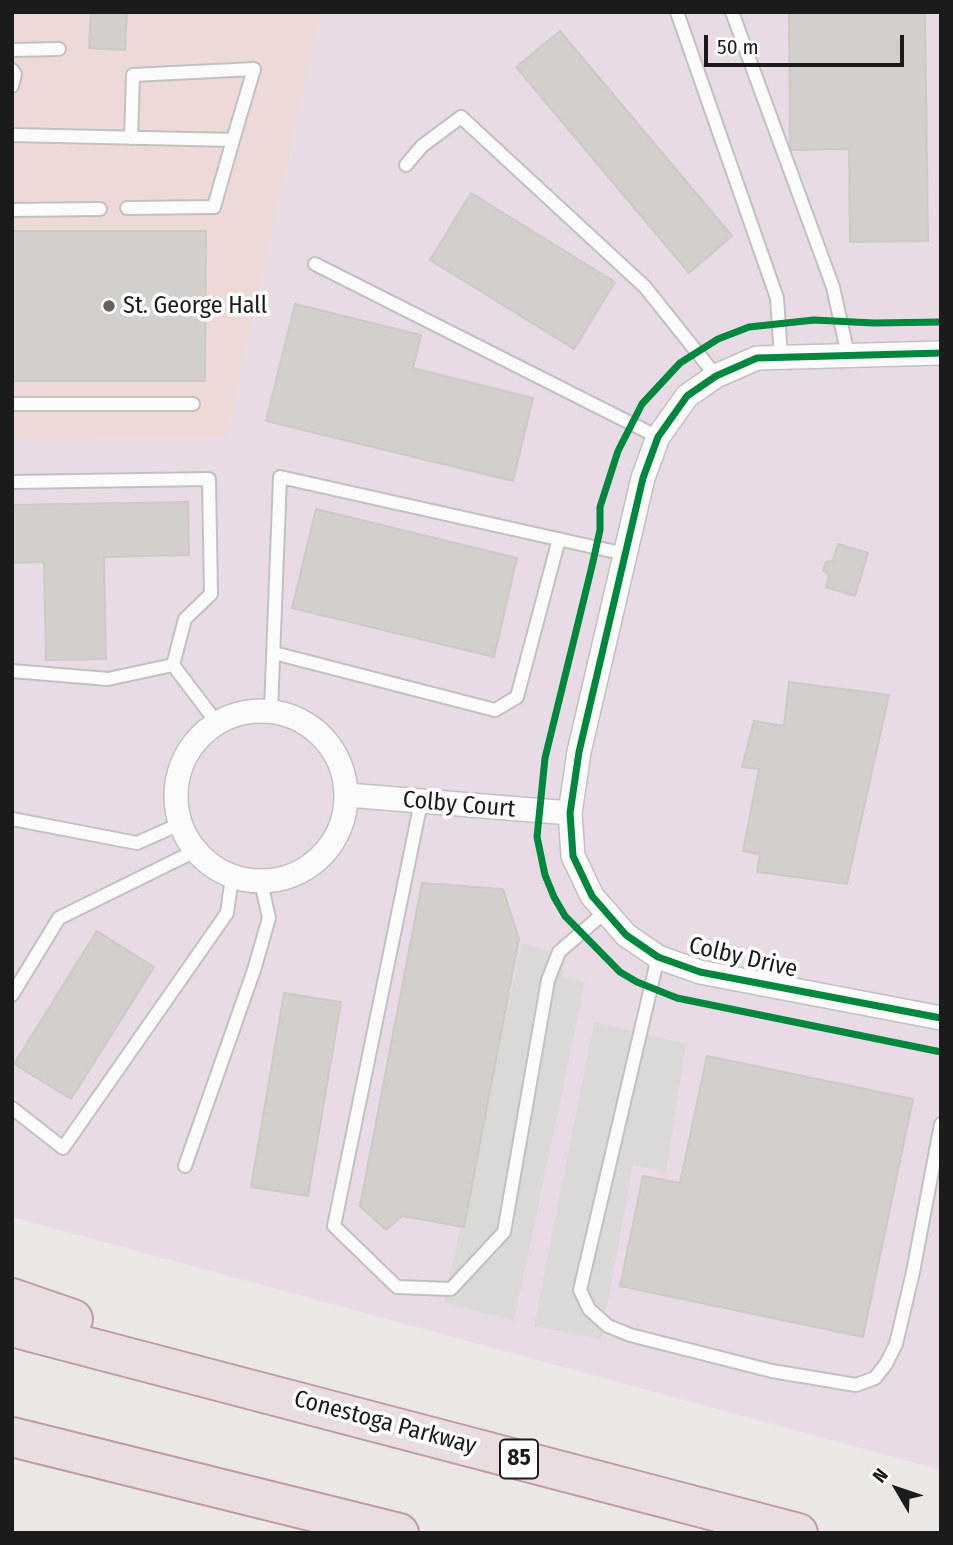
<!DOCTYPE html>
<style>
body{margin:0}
#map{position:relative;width:953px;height:1545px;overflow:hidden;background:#eae7e4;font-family:"Fira Sans Condensed",sans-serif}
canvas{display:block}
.frame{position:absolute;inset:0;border:14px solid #1b1b1b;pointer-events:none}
.north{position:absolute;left:862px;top:1454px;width:70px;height:70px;-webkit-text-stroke:5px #fff;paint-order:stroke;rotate:309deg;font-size:19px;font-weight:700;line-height:28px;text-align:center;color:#1b1b1b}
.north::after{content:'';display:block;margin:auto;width:24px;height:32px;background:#1b1b1b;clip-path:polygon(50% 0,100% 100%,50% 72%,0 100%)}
.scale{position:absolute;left:704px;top:35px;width:200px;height:32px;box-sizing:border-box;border:4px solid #1b1b1b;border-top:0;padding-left:9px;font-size:21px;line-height:24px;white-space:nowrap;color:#1b1b1b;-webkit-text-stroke:5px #fff;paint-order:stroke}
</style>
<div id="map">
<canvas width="953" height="1545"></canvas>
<div class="frame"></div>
<div class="north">N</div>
<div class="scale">50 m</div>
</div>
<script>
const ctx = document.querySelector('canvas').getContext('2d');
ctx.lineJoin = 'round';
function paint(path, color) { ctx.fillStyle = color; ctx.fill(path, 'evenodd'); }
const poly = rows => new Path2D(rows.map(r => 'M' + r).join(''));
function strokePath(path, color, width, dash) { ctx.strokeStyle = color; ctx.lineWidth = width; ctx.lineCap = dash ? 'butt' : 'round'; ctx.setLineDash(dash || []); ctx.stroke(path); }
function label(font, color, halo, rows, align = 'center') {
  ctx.font = font + ' "Fira Sans Condensed",sans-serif'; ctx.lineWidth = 7; ctx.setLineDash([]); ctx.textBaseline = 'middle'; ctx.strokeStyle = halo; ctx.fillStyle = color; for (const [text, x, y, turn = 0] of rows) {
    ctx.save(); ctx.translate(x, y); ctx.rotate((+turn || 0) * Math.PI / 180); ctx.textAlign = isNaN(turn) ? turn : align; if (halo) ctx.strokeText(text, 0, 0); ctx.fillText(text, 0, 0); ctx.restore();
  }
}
paint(poly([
 [12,12,322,12,227,437,12,440]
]), '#edd9d8');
paint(poly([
 [322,12,941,12,941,1470,12,1217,12,440,227,437]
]), '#e8dbe5');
paint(poly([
 [522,943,566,956,562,976,585,982,514,1321,444,1302],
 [594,1022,686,1044,666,1172,633,1165,601,1339,534,1326]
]), '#dad9d7');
const building = poly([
 [91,12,127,12,125,50,89,48,91,12],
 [789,12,925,12,928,241,850,242,849,149,790,150,789,12],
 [560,31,732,236,689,273,516,67,560,31],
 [471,193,615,282,574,349,430,260,471,193],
 [12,231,206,231,205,381,12,381,12,231],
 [295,304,421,335,413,368,533,398,513,481,266,421,295,304],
 [188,502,189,555,104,557,106,659,46,660,44,562,12,563,12,505,188,502],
 [316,509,517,558,494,657,292,608,316,509],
 [838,544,868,553,855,596,826,587,829,576,823,570,826,562,833,560,838,544],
 [789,682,889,695,847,884,757,872,760,854,743,851,759,769,742,767,754,721,784,726,789,682],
 [422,883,503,889,519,939,464,1227,402,1216,386,1230,360,1206,422,883],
 [97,931,154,967,71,1099,14,1064,97,931],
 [284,993,341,1002,308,1196,251,1187,284,993],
 [707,1056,913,1099,863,1337,620,1286,643,1176,680,1183,707,1056]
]);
paint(building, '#d2cfcc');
strokePath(building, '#cdc9c5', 2);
const service = poly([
 [677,12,777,298,781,357],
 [732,12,833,287,848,355],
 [12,50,59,49],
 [12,70,15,74,12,86],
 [12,135,233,140,214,207,127,208],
 [131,138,133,75,254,69,233,140],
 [406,165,422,146,461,117,645,287,716,376],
 [12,210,100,209],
 [315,264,658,437],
 [12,404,193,404],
 [12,482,209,479,211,594,185,619,173,665],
 [274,653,495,710,517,697,559,539],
 [173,665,217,723],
 [12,671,108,679,173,665],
 [271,710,280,477,625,554],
 [421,802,334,1226,397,1287,451,1289,504,1232,548,980,559,952,605,912],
 [12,819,137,843,180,824],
 [658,957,580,1290,589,1309,608,1326,630,1335,772,1371,856,1385,875,1378,886,1364,896,1344,913,1272,941,1124],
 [12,995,59,918,195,851],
 [12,1108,63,1148,227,913,232,877],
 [185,1166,254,970,269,918,261,882]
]);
const minor = poly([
 [941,353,757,358,716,376,687,396,658,437,643,478,579,752,570,813,573,856,592,896,626,935,658,957,700,972,941,1018],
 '176 796a85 85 0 1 1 170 0a85 85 0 1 1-170 0Z',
 [347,795,570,813]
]);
const motorway = poly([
 [12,1298,73,1319],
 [12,1327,798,1533],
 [12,1437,399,1533]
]);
strokePath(service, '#c2c1c0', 16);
strokePath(minor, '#c2c1c0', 26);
strokePath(motorway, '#c199a8', 42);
strokePath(service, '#fcfbfb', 12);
strokePath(minor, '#fcfbfb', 23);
strokePath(motorway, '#e9dddf', 38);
strokePath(poly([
 [941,322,874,323,814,320,749,327,718,339,680,363,642,404,618,451,600,507,600,530,592,566,545,758,537,837,545,875,554,897,565,916,620,972,637,982,677,998,941,1052],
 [941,353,757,358,716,376,687,396,658,437,643,478,579,752,570,813,573,856,592,896,626,935,658,957,700,972,941,1018]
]), '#00873e', 7);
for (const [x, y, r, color] of [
 [109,306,7,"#636261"]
]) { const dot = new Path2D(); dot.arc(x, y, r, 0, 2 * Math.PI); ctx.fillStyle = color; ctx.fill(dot); strokePath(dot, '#fff', 2.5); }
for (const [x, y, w] of [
 [519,1459,38]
]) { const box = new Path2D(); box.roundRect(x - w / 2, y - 19.5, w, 39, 5); ctx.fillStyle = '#fff'; ctx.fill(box); strokePath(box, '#1b1b1b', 2); }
label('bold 23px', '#1b1b1b', null, [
 ["85",519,1459]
]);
label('24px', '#1b1b1b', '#fff', [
 ["St. George Hall",123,306]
], 'left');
label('24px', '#1b1b1b', '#fff', [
 ["Colby Court",459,805,5],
 ["Colby Drive",743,958,13],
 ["Conestoga Parkway",385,1423,15]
]);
</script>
